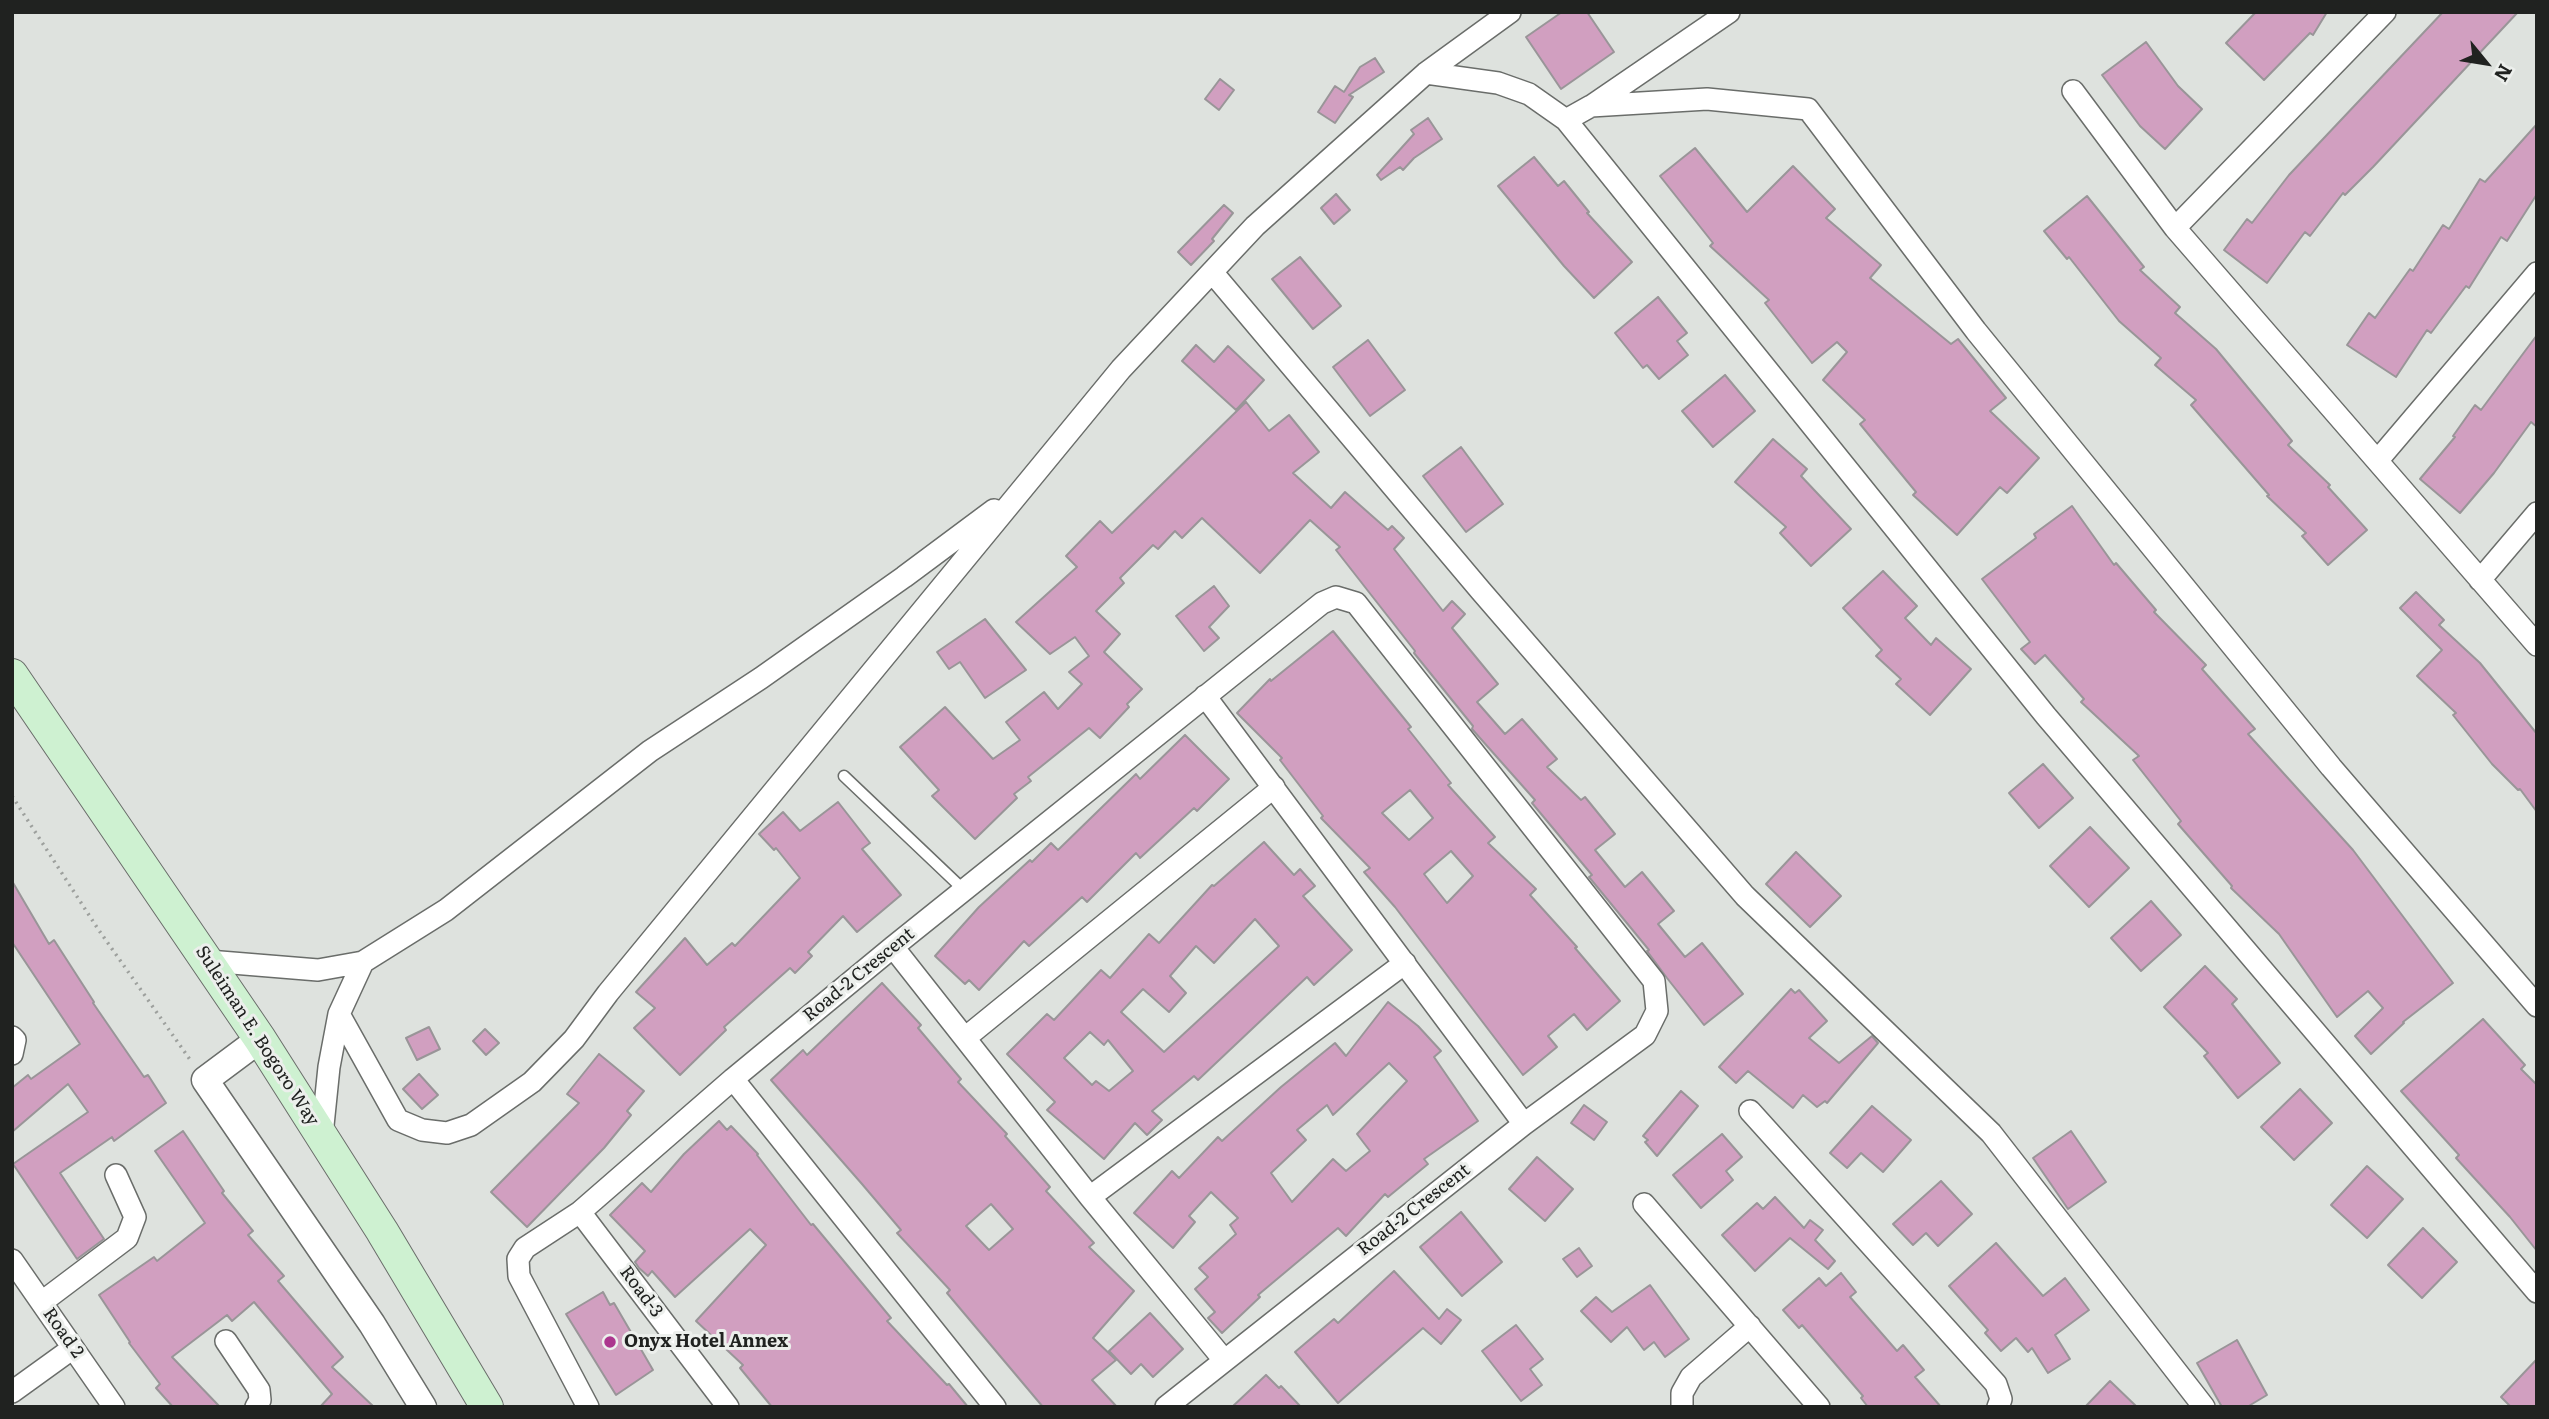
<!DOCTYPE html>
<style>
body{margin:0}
#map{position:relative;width:2549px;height:1419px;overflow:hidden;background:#dee2de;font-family:Literata,serif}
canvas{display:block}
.frame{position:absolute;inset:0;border:14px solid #202220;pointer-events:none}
.north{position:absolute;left:2451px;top:28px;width:70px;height:70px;-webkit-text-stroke:5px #ecefec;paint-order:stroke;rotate:120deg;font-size:19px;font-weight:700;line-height:28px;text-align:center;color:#202220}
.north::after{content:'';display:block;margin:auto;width:24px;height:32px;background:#202220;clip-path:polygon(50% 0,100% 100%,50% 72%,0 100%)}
</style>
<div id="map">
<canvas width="2549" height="1419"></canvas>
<div class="frame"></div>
<div class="north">N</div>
</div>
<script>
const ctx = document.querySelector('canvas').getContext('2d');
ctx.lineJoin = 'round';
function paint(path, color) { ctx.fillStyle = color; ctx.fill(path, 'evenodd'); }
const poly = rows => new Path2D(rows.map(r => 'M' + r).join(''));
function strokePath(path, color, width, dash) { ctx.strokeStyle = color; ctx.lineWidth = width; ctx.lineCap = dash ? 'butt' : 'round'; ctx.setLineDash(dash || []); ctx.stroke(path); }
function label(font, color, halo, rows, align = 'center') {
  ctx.font = font + ' Literata,serif'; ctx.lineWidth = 6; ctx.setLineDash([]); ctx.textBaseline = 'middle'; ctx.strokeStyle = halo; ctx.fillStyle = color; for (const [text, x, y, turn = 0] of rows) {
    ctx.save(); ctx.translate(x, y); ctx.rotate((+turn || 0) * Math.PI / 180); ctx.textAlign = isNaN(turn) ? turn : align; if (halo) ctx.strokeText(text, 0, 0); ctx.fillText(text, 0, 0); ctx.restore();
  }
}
const building = poly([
 [1562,12,1587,12,1614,52,1561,89,1526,37,1562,12],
 [2256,12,2327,12,2313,35,2310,33,2264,80,2226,43,2256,12],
 [2443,12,2518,12,2373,167,2345,195,2343,193,2310,236,2305,232,2267,283,2224,250,2247,219,2252,223,2289,175,2443,12],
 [2146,42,2178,86,2202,109,2165,149,2140,126,2102,75,2146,42],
 [1375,58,1384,72,1349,95,1353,97,1335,123,1318,112,1335,86,1344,92,1360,67,1375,58],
 [1220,79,1234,90,1219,110,1205,99,1220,79],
 [1428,118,1442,139,1414,158,1403,170,1400,167,1381,180,1377,175,1414,134,1411,130,1428,118],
 [2537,124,2537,194,2507,241,2501,237,2469,288,2466,286,2431,333,2427,330,2396,377,2347,345,2369,313,2375,318,2410,269,2413,271,2443,225,2449,229,2480,179,2485,182,2537,124],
 [1695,148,1747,212,1793,166,1835,209,1826,218,1881,265,1870,278,1951,344,1958,339,2006,398,1990,411,2039,458,2007,493,2000,487,1957,535,1913,495,1916,492,1860,424,1865,420,1823,380,1847,352,1837,342,1812,363,1765,303,1769,300,1710,246,1713,243,1660,176,1695,148],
 [1534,157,1558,186,1564,181,1589,212,1587,213,1632,262,1594,298,1564,266,1498,186,1534,157],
 [1336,194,1350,210,1334,224,1321,208,1336,194],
 [2087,196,2144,267,2140,270,2180,307,2175,313,2216,349,2292,441,2288,445,2330,485,2328,487,2367,530,2328,565,2302,536,2306,533,2267,496,2269,495,2191,405,2196,400,2155,365,2161,358,2119,321,2069,257,2067,259,2044,231,2087,196],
 [1224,205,1233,213,1212,239,1214,241,1191,265,1178,252,1224,205],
 [1300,257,1341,306,1313,329,1272,279,1300,257],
 [1658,297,1687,333,1677,341,1688,355,1659,379,1647,365,1643,368,1615,333,1658,297],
 [2537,335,2537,427,2531,422,2494,473,2460,513,2420,479,2455,437,2453,436,2475,405,2481,410,2537,335],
 [1368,340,1405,390,1370,416,1333,367,1368,340],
 [1196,345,1214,362,1228,346,1264,380,1236,410,1182,361,1196,345],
 [1725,375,1755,411,1713,447,1682,411,1725,375],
 [1246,402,1269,431,1289,415,1319,452,1293,473,1331,508,1345,492,1388,530,1392,526,1404,538,1394,549,1443,611,1452,601,1465,614,1452,628,1498,684,1477,702,1505,734,1522,719,1557,759,1547,767,1581,800,1585,797,1615,834,1595,850,1625,887,1642,872,1674,911,1658,924,1685,957,1702,943,1743,994,1704,1025,1667,978,1647,951,1649,950,1589,877,1592,875,1532,803,1535,800,1472,729,1473,726,1414,653,1415,651,1336,550,1340,547,1310,520,1260,573,1202,518,1182,538,1175,531,1158,549,1153,545,1120,578,1124,583,1096,611,1120,634,1104,652,1142,689,1127,704,1129,707,1100,738,1089,728,1028,777,1031,781,1014,794,1017,798,975,839,932,796,939,790,900,747,945,707,993,759,1020,740,1006,722,1044,692,1058,709,1082,684,1069,672,1089,656,1075,637,1050,654,1016,622,1077,567,1066,556,1100,521,1112,533,1246,402],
 [1773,439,1807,469,1801,476,1851,529,1811,566,1780,533,1786,527,1735,482,1773,439],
 [1461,447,1503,504,1466,532,1423,476,1461,447],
 [2072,506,2114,565,2116,563,2156,610,2154,612,2206,665,2202,669,2255,729,2248,734,2353,850,2453,983,2403,1022,2404,1023,2371,1054,2355,1036,2383,1008,2368,991,2337,1017,2279,934,2231,888,2232,886,2178,824,2181,821,2133,760,2139,756,2081,702,2084,699,2045,655,2035,664,2021,649,2030,642,1982,579,2036,538,2034,534,2072,506],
 [1883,571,1917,606,1905,618,1931,645,1936,638,1971,669,1930,715,1896,684,1901,679,1876,656,1882,650,1843,608,1883,571],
 [1214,586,1229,606,1209,627,1219,638,1204,651,1176,616,1214,586],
 [2416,592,2444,620,2439,625,2480,663,2537,734,2537,812,2520,789,2518,790,2492,764,2453,715,2456,713,2417,676,2442,650,2400,608,2416,592],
 [985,619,1026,670,985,698,960,662,949,669,937,652,985,619],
 [1333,631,1411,727,1408,729,1451,783,1448,785,1495,837,1488,843,1536,889,1530,895,1577,947,1575,948,1620,1001,1587,1030,1574,1014,1548,1036,1557,1047,1523,1075,1395,907,1364,872,1370,868,1321,818,1323,816,1280,760,1282,758,1237,713,1270,679,1271,681,1333,631],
 [1410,790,1433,818,1409,840,1382,813,1410,790],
 [1451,851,1473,876,1447,903,1424,874,1451,851],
 [1185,735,1229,779,1197,811,1194,808,1140,858,1136,853,1087,902,1082,897,1029,946,1024,941,979,990,969,980,965,984,935,956,979,907,1030,860,1032,862,1051,843,1058,850,1136,774,1140,779,1185,735],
 [2043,764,2073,798,2039,828,2009,793,2043,764],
 [838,802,870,843,862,849,901,895,857,932,843,916,808,952,812,956,795,973,790,968,724,1027,726,1030,680,1075,634,1028,655,1008,636,992,685,938,707,965,732,943,735,946,800,878,776,848,774,850,759,834,783,812,800,831,838,802],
 [2090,827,2129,868,2089,907,2050,866,2090,827],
 [1264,842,1294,875,1300,869,1315,886,1303,896,1352,950,1314,985,1307,977,1198,1080,1194,1076,1152,1111,1162,1120,1147,1135,1135,1123,1104,1159,1047,1110,1055,1102,1007,1054,1047,1014,1054,1020,1101,970,1110,978,1149,934,1159,943,1212,885,1214,886,1264,842],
 [1255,919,1279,946,1164,1052,1121,1012,1143,989,1169,1012,1186,993,1170,976,1196,946,1214,963,1255,919],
 [1090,1032,1104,1045,1108,1040,1133,1071,1109,1091,1096,1081,1092,1085,1064,1058,1090,1032],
 [1796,852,1841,896,1810,927,1766,884,1796,852],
 [12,881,49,944,54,940,94,1002,93,1003,144,1077,148,1075,166,1103,114,1141,112,1137,60,1173,104,1239,77,1259,13,1164,88,1112,68,1084,12,1132,12,1088,28,1075,31,1079,80,1044,12,942,12,881],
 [2151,901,2181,935,2141,971,2111,938,2151,901],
 [2205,966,2237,999,2232,1004,2280,1063,2238,1098,2204,1056,2208,1053,2164,1007,2205,966],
 [882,983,921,1025,918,1028,961,1079,958,1082,1007,1134,1005,1136,1050,1187,1046,1191,1094,1243,1089,1247,1134,1291,1093,1338,1116,1360,1092,1380,1117,1407,1043,1407,947,1293,950,1290,897,1233,901,1230,862,1184,771,1080,803,1050,807,1055,882,983],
 [991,1204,1013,1229,989,1250,966,1226,991,1204],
 [1791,989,1795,993,1799,990,1827,1021,1809,1038,1839,1063,1872,1036,1878,1043,1827,1103,1825,1101,1817,1107,1803,1095,1793,1108,1748,1071,1736,1083,1719,1067,1791,989],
 [1388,1002,1418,1026,1441,1051,1434,1057,1478,1121,1424,1159,1428,1164,1388,1197,1385,1194,1346,1236,1338,1228,1258,1295,1260,1297,1222,1333,1208,1318,1215,1312,1195,1289,1208,1277,1199,1268,1236,1234,1230,1225,1238,1218,1211,1192,1189,1216,1195,1222,1173,1248,1134,1213,1172,1171,1179,1178,1218,1137,1222,1141,1281,1087,1335,1043,1346,1056,1388,1002],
 [1389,1063,1407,1081,1357,1134,1370,1151,1346,1171,1333,1159,1292,1202,1271,1173,1306,1140,1297,1130,1327,1105,1333,1115,1389,1063],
 [2483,1019,2525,1065,2521,1069,2537,1085,2537,1251,2510,1217,2456,1158,2459,1155,2401,1091,2483,1019],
 [429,1027,440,1049,417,1060,406,1038,429,1027],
 [485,1029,499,1043,486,1055,473,1041,485,1029],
 [599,1054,644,1091,627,1111,631,1115,604,1148,527,1227,491,1192,579,1103,567,1094,599,1054],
 [419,1074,438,1095,422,1109,403,1089,419,1074],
 [2300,1089,2332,1123,2294,1160,2261,1127,2300,1089],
 [1681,1091,1698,1106,1657,1156,1645,1142,1648,1140,1643,1136,1681,1091],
 [1584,1105,1607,1122,1594,1140,1571,1123,1584,1105],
 [1872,1106,1911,1140,1883,1172,1861,1153,1847,1168,1830,1153,1872,1106],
 [719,1121,727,1130,731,1126,758,1154,757,1155,811,1225,813,1224,891,1318,887,1321,947,1385,949,1384,968,1407,772,1407,740,1368,743,1365,696,1321,766,1245,750,1229,675,1297,652,1271,648,1276,639,1268,635,1262,645,1251,610,1215,642,1183,651,1192,684,1154,719,1121],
 [183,1131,224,1191,222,1193,253,1231,248,1235,284,1276,278,1281,343,1357,332,1367,374,1407,320,1407,332,1394,254,1302,232,1321,227,1315,172,1357,220,1407,173,1407,156,1388,160,1384,129,1343,130,1342,99,1295,154,1257,157,1261,205,1223,155,1151,183,1131],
 [2071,1131,2106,1182,2068,1209,2033,1158,2071,1131],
 [1722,1134,1742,1157,1726,1171,1733,1180,1701,1208,1673,1175,1722,1134],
 [1537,1157,1573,1189,1545,1221,1509,1189,1537,1157],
 [2367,1166,2403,1199,2367,1238,2331,1205,2367,1166],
 [1941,1181,1972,1214,1938,1246,1926,1233,1913,1245,1893,1224,1941,1181],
 [1775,1197,1804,1228,1810,1220,1823,1230,1815,1240,1835,1261,1828,1269,1790,1238,1755,1271,1722,1235,1757,1203,1763,1209,1775,1197],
 [1461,1212,1502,1262,1462,1296,1420,1247,1461,1212],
 [2423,1228,2457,1262,2422,1298,2388,1265,2423,1228],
 [1996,1243,2043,1296,2065,1278,2089,1310,2055,1335,2070,1359,2048,1373,2032,1348,2028,1352,2016,1338,2001,1351,1985,1333,1988,1330,1949,1286,1996,1243],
 [1579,1248,1592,1266,1577,1277,1563,1259,1579,1248],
 [1394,1271,1439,1319,1447,1309,1461,1320,1441,1344,1423,1328,1338,1403,1295,1352,1334,1319,1338,1323,1394,1271],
 [1841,1273,1856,1292,1850,1297,1897,1351,1903,1345,1924,1370,1915,1377,1941,1407,1868,1407,1861,1398,1863,1396,1802,1325,1799,1328,1783,1310,1819,1278,1826,1286,1841,1273],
 [1650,1285,1689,1339,1665,1357,1654,1342,1644,1350,1627,1327,1611,1342,1581,1311,1596,1297,1612,1312,1650,1285],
 [603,1292,610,1305,614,1303,653,1370,616,1395,566,1314,603,1292],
 [1150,1313,1183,1349,1153,1377,1141,1364,1131,1374,1109,1351,1150,1313],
 [1516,1325,1543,1359,1530,1369,1542,1385,1521,1401,1482,1351,1516,1325],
 [2237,1340,2267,1395,2247,1407,2222,1407,2197,1363,2237,1340],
 [2537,1359,2537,1407,2511,1407,2501,1397,2537,1359],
 [1266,1375,1279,1388,1281,1386,1301,1407,1232,1407,1266,1375],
 [2110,1381,2137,1407,2085,1407,2110,1381]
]);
paint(building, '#d19fc0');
strokePath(building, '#999598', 2);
const service = poly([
 [844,776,964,890]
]);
const minor = poly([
 [1426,73,1498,83,1529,94,1566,120,1591,106,1707,99,1808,109,1976,331,2331,767,2537,1006],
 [2073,91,2175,228,2537,645],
 [1593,105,1729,12],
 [1566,120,2046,716,2537,1292],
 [2175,228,2385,12],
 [1212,272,1481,591,1745,896,1991,1133,2204,1407],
 [2378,460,2537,273],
 [2480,580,2537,513],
 [1205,696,1524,1124],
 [893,947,1090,1197,1224,1360],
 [208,961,318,970,363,962],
 [339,1014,398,1120,422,1130,447,1133,471,1125,532,1082,574,1039,608,993,1121,369,1255,226,1426,73,1510,12],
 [12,1037,15,1040,12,1054],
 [965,1038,1274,787],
 [733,1079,995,1407],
 [1750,1111,1996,1384,2001,1399,1998,1407],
 [322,1135,329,1067,339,1014,363,962,446,910,650,751,761,678,904,577,994,510],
 [1090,1197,1405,963],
 [1644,1204,1819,1407],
 [580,1212,728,1407],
 [12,1260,114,1407],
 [42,1302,127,1238,135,1217,116,1175],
 [226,1341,259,1390,260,1400,256,1407],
 [12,1392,73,1348],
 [588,1407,519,1276,518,1259,525,1248,580,1212,733,1079,893,947,1322,603,1336,597,1356,603,1654,981,1657,1011,1645,1035,1524,1124,1166,1407],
 [1682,1407,1682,1393,1691,1377,1750,1326]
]);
const tertiary = poly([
 [260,1039,205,1080,372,1324,423,1407]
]);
const secondary = poly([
 [12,675,260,1039,382,1231,487,1407]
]);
strokePath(service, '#6a6d6a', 13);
strokePath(minor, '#6a6d6a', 24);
strokePath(tertiary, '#6a6d6a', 29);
strokePath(secondary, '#6a6d6a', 34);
strokePath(poly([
 [12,796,98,929,191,1061]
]), '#9da09d', 3.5, [2, 5]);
strokePath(service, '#fff', 10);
strokePath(minor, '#fff', 21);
strokePath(tertiary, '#fff', 26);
strokePath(secondary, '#cef1d1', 32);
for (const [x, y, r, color] of [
 [610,1342,7,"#ac368e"]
]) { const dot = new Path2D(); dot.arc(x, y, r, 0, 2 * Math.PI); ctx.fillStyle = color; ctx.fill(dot); strokePath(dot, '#ecefec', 2.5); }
label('18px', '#202220', '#ecefec', [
 ["Road-2 Crescent",859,975,-39],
 ["Suleiman E. Bogoro Way",257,1036,57],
 ["Road-2 Crescent",1414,1210,-38],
 ["Road-3",641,1292,53],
 ["Road 2",63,1333,55]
]);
label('bold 18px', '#202220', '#ecefec', [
 ["Onyx Hotel Annex",624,1342]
], 'left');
</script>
